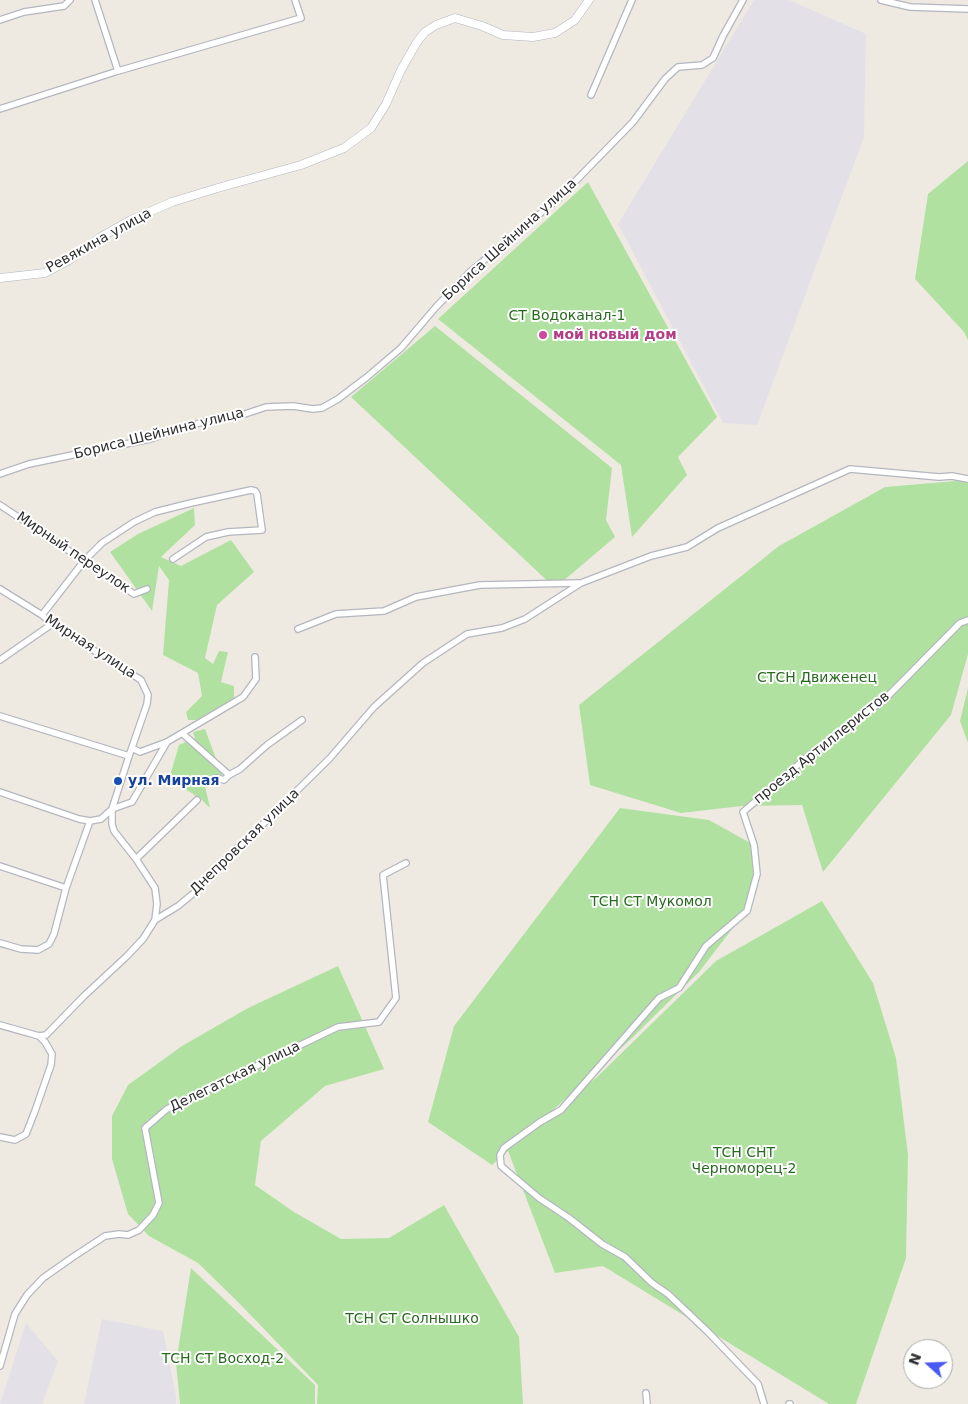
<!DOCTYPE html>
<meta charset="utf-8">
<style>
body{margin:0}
#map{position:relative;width:968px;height:1404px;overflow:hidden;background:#eeeae1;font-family:"DejaVu Sans",sans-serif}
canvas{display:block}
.north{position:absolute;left:903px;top:1339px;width:50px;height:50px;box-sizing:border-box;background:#fff;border:1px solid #ababab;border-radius:50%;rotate:290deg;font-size:14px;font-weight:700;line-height:20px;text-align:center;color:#2e2e2e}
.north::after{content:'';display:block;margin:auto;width:18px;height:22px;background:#4a59f2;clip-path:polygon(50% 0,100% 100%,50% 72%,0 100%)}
</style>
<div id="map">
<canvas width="968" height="1404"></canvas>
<div class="north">N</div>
</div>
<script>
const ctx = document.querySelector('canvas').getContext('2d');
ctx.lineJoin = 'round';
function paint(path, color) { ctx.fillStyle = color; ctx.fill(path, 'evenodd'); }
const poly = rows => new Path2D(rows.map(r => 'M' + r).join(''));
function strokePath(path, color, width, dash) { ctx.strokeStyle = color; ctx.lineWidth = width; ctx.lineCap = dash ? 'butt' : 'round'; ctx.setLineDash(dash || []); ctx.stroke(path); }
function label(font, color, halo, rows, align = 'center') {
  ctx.font = font + ' "DejaVu Sans",sans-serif'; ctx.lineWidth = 4; ctx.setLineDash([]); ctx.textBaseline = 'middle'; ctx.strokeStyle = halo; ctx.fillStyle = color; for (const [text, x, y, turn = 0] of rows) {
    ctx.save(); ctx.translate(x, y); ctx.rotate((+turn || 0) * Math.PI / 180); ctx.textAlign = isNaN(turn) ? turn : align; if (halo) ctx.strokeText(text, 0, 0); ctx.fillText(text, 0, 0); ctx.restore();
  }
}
paint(poly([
 [754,0,789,0,866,34,864,137,757,425,723,423,618,224],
 [102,1319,163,1331,176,1396,176,1404,84,1404],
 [26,1323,58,1361,42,1404,0,1404]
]), '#e3e1e7');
paint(poly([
 [968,161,968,340,964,332,915,279,928,194],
 [588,182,717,417,678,457,687,475,632,537,621,465,438,319],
 [435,326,612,468,606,520,615,537,555,588,351,397],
 [968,480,968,654,951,715,823,872,802,805,742,806,681,813,590,785,579,705,779,546,885,487],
 [194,508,195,525,161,557,181,566,231,540,254,572,217,605,205,658,213,664,219,651,228,652,221,682,234,686,234,700,196,720,188,720,186,712,202,696,198,673,163,655,169,580,159,566,152,611,110,552,138,534],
 [968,688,968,743,960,721],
 [205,729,222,775,203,777,210,808,201,799,169,779,179,745,195,738,193,732],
 [620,808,709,820,754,845,753,902,699,972,631,1039,518,1142,597,1077,716,961,822,901,873,983,896,1058,908,1155,906,1258,856,1404,829,1404,603,1266,555,1273,508,1151,492,1165,428,1122,454,1026],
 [338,966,384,1069,325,1086,261,1141,255,1185,294,1212,341,1239,389,1238,444,1205,519,1337,523,1404,317,1404,318,1385,238,1302,198,1263,149,1236,128,1214,112,1159,112,1116,128,1085,182,1046,248,1008],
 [191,1268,315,1385,315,1404,180,1404,176,1363]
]), '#b1e1a1');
const street = poly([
 [881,0,910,7,968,9],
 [0,20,24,12,64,6,70,0],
 [118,71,301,18,295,0],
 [591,95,632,0],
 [0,109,118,71,95,0],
 [0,474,29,464,150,439,215,418,242,415,266,407,293,406,313,409,322,408,338,399,367,377,401,348,436,307,471,271,559,198,633,122,665,79,678,67,702,65,713,58,723,36,743,0],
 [0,505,134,594,147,589],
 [0,589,42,615,52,624,141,680,148,695,147,704,129,756,112,809],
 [42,615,84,561,102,543,134,522,155,512,191,503,251,490,255,491,257,494,262,530,228,532,206,537,173,559],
 [298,629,336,614,384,611,416,597,480,585,579,583],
 [0,660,52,624],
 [0,716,129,756],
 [183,734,229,775],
 [132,748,140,752,167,742,243,697,256,679,255,657],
 [217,778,224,780,229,775,240,769,267,745,302,720],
 [0,792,79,819,90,821,101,819,112,809,112,824,114,831,136,859,197,800],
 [112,809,132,802,167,742],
 [0,866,66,888],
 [155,920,178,906,195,892,238,847,259,828,330,758,374,707,423,663,467,634,502,628,525,619,581,583,651,556,687,547,718,528,850,469,939,477,952,476,968,479],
 [0,943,21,949,38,950,49,944,54,934,66,888,90,821],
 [0,1025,39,1036,46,1035,84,996,127,956,143,939,155,920,157,904,155,888,136,859],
 [0,1137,15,1140,26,1134,35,1111,51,1065,52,1054,45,1042,39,1036],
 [0,1366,15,1314,27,1295,43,1278,73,1257,105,1236,119,1234,128,1235,139,1230,153,1215,159,1203,145,1128,167,1109,338,1027,379,1022,396,998,383,875,406,863],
 [646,1393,647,1404],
 [764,1404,758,1384,708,1332,668,1294,652,1283,625,1257,602,1244,569,1218,539,1198,501,1166,500,1155,504,1148,540,1122,561,1110,659,998,679,988,706,946,747,911,757,874,754,845,743,812,806,758,886,698,960,623,968,620],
 [789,1404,790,1404]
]);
const secondary = poly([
 [0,278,45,273,71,259,99,238,131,220,172,202,221,187,301,165,344,148,371,128,386,104,401,70,417,42,425,32,436,25,455,18,482,26,503,35,533,37,555,33,575,20,589,0]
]);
strokePath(street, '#b4b6c0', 8);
strokePath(secondary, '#b4b6c0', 9);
strokePath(street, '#fff', 5.5);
strokePath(secondary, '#fff', 8);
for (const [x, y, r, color] of [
 [543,335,5,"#d1479c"],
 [118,781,5,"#1a4fb4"]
]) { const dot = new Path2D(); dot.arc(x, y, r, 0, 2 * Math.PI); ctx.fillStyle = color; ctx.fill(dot); strokePath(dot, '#fff', 2); }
label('14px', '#2e2e2e', '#fff', [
 ["Бориса Шейнина улица",510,240,-42],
 ["Ревякина улица",99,241,-29],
 ["Бориса Шейнина улица",159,434,-14],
 ["Мирный переулок",73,553,34],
 ["Мирная улица",90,647,33],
 ["проезд Артиллеристов",822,748,-39],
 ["Днепровская улица",245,842,-44],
 ["Делегатская улица",235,1077,-26]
]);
label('14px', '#276a1f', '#fff', [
 ["СТ Водоканал-1",567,316],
 ["СТСН Движенец",817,678],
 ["ТСН СТ Мукомол",651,902],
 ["ТСН СНТ",744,1153],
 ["Черноморец-2",744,1169],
 ["ТСН СТ Солнышко",412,1319],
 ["ТСН СТ Восход-2",223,1359]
]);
label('bold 14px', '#b23c85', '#fff', [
 ["мой новый дом",553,335]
], 'left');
label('bold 14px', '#164399', '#fff', [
 ["ул. Мирная",128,781]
], 'left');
</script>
